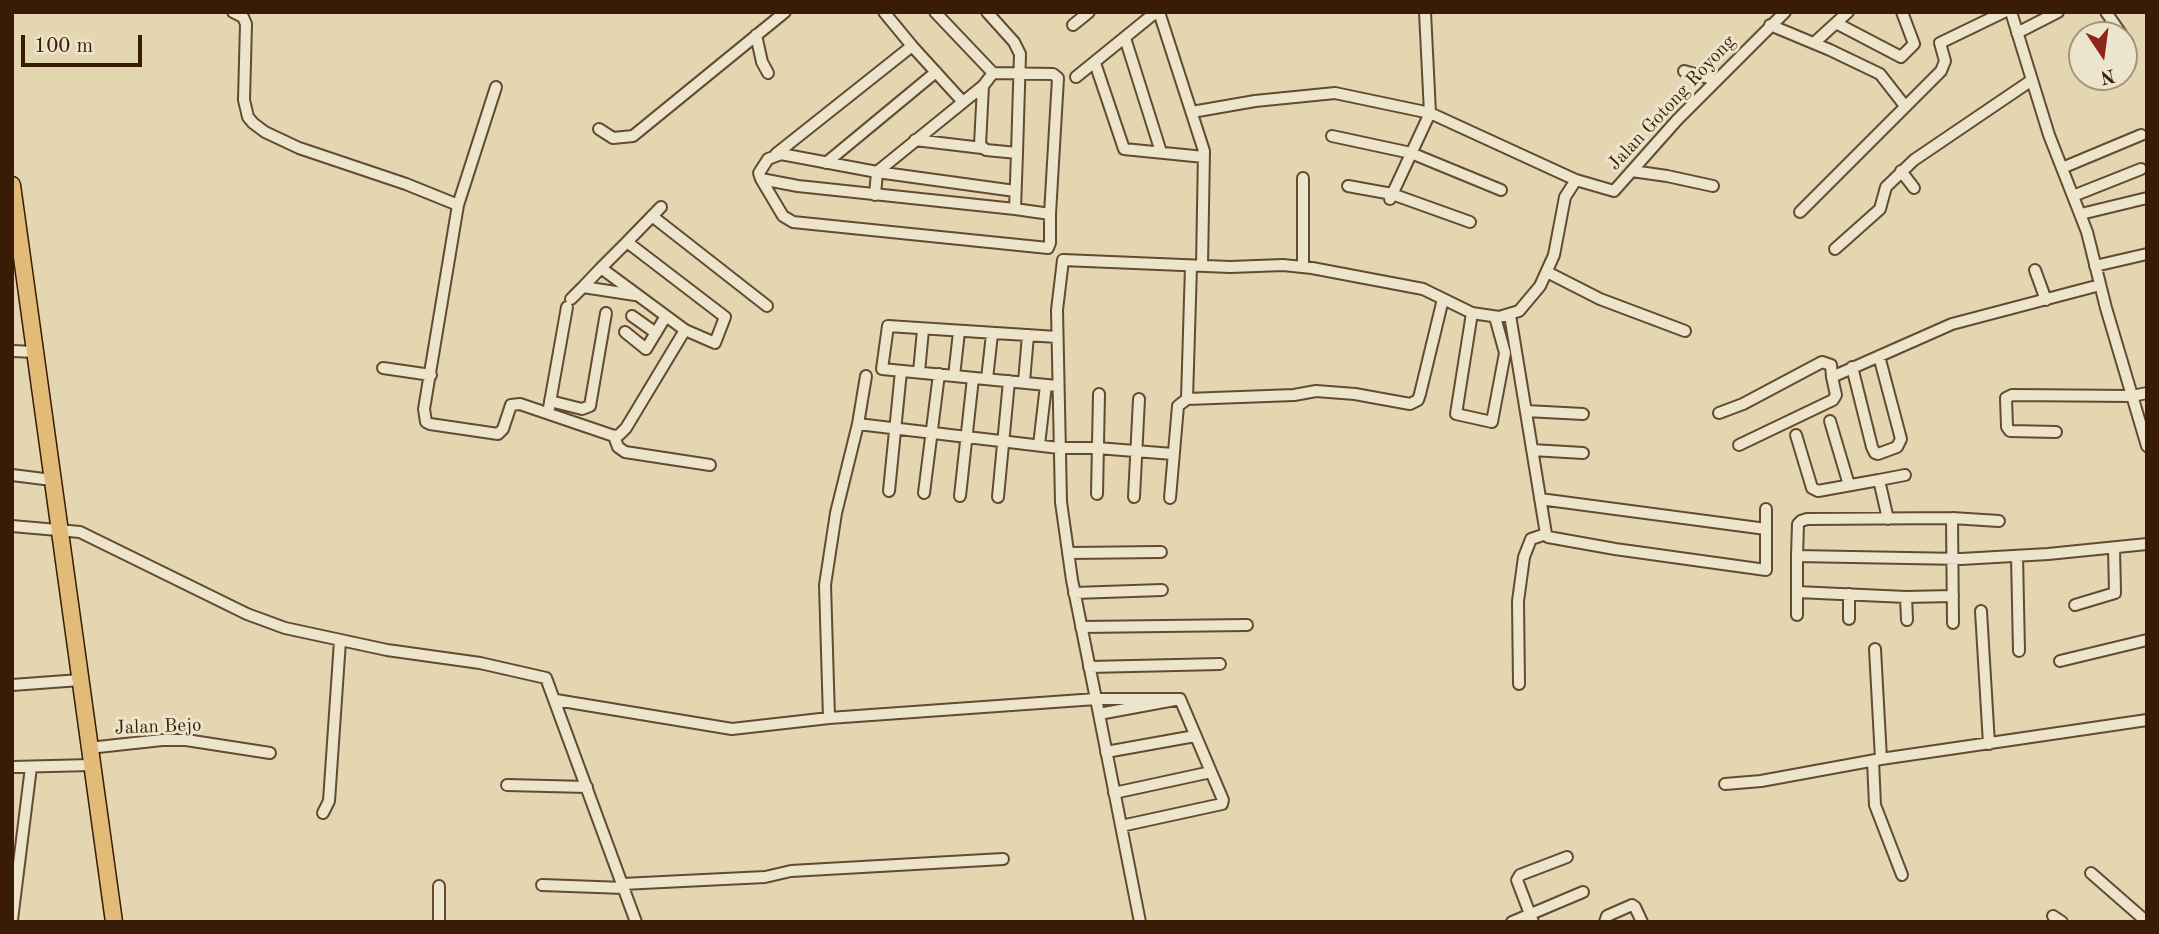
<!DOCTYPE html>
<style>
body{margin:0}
#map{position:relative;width:2159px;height:934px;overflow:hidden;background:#e3d6b1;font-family:"Old Standard TT",serif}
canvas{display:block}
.frame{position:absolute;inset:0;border:14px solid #381c05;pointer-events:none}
.north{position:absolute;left:2068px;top:21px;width:70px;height:70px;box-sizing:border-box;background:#ede4cc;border:2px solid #a5947c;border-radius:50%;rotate:167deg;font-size:19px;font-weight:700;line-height:28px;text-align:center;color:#381c05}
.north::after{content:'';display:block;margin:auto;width:24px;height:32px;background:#8f2418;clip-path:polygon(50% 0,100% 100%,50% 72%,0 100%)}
.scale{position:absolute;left:21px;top:35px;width:121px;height:32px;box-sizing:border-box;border:4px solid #381c05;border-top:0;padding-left:9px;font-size:21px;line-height:24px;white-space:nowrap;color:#381c05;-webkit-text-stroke:5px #ede4cc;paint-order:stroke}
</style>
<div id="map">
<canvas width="2159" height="934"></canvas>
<div class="frame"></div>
<div class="north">N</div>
<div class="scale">100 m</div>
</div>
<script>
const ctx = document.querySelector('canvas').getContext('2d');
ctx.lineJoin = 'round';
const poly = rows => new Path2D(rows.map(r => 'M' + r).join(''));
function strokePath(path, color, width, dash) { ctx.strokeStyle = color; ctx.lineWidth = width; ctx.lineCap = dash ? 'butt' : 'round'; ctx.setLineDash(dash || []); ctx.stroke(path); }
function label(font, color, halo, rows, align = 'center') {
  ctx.font = font + ' "Old Standard TT",serif'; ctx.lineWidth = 6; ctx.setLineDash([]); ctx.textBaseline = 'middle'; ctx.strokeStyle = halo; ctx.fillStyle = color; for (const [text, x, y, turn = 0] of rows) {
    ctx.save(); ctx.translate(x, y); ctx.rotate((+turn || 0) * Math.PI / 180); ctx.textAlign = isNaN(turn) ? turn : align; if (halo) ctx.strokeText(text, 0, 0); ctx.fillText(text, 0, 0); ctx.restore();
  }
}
const minor = poly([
 [233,12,243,17,246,24,244,100,248,117,253,123,265,132,299,148,406,184,458,205,424,409,426,422,430,424,498,434,503,429,511,405,520,404,614,436,619,435,626,428,685,330],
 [987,12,1014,42,1020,54,1017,153],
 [1159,12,1204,151,1202,266],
 [2011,12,2049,135,2087,232,2106,308,2147,446],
 [2106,12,2122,35],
 [1836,23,1901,57,1914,44,1902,12],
 [1073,25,1089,12],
 [1770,25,1830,50,1880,74,1905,106],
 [2017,33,2058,12],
 [756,35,762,62,768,73],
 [1125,38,1161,152],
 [1814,43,1848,12],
 [912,46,963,102],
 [1095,63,1124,149,1204,157],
 [1684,71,1716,80],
 [993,73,1053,74,1058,78,1050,214],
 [1076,77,1156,12],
 [1192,112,1255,101,1335,93,1430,113,1576,180,1614,191,1677,120,1785,12],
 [599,129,613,138,633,136,785,12],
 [1332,136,1411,153,1501,190],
 [915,140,982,148],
 [776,154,912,46,884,12],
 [826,163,936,72],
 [2062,168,2141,135],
 [1632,171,1667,176,1713,186],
 [1901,171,1914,188],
 [761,179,783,216,793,222,1048,248,1050,243,1050,214,1015,209,1017,153,986,150,980,145,983,86,993,73,935,12],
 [1348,186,1392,194,1470,222],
 [1015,191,877,172,781,154,768,159,759,173,761,179,798,186,1015,209],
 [875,195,877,172,983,86],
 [2073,196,2141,169],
 [1390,199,1430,113,1425,12],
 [458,205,496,87],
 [1800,212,1941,71,1945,61,1940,43,2004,12],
 [2081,214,2147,198],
 [652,216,767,306],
 [627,242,661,207],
 [1835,249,1880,209,1886,187,1914,160,2032,80],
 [1191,266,1187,399,1294,395,1316,391,1355,394,1410,404,1418,400,1420,394,1443,299],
 [2095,266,2147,254],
 [1303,267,1303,178],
 [2035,270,2046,300],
 [1547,272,1600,299,1685,331],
 [583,287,635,295],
 [571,299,583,287,601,268,627,242,725,317,715,343,685,330,601,268],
 [1472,313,1456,414,1492,422,1505,353,1495,317],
 [1510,315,1546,534,1548,537,1615,549,1766,570,1766,509],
 [632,316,656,333],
 [625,332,646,349,666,316],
 [1057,337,888,326,882,369,1057,386],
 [12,351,35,352],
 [1852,367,1872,447,1875,453,1878,454,1897,447,1901,439,1879,356],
 [383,368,431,375],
 [919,372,923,330],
 [866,376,858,424,1059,448,1097,448,1173,454],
 [954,376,959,332],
 [987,379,992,334],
 [1024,382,1028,335],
 [550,401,582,409,590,406,606,313],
 [549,408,567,307],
 [1526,411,1583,414],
 [1719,413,1743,404,1822,362,1831,365,1832,377,1952,324,2100,285],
 [1830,421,1849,485],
 [2056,432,2010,431,2007,427,2006,398,2012,395,2132,396,2147,393],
 [1796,435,1812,488,1818,491,1879,480,1888,519],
 [614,436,618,447,625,452,710,465],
 [1039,445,1046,385],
 [1739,445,1833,400,1836,395,1832,377],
 [1532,450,1583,453],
 [12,475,52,480],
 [1879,480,1905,475],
 [889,491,901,371],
 [924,493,939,374],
 [1097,494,1099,394],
 [960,496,973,378],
 [998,497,1009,381],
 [1134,497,1139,399],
 [1170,498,1178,406,1187,399],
 [1540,499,1766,529],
 [1952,518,1953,623],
 [12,526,80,532,247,614,285,628,387,650,480,663,546,678,636,922],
 [1068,553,1161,552],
 [1797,556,1961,559,2048,554,2147,544],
 [2017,556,2019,651],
 [1797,592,1906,597,1953,596],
 [1074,593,1162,590],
 [1906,597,1907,620],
 [2075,605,2115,593,2114,548],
 [1981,611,1989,744],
 [1797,615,1797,556,1798,524,1801,521,1807,519,1952,518,1999,521],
 [1849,619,1849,594],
 [1081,627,1247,625],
 [1875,649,1881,759],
 [2060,661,2147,640],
 [1089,667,1220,664],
 [1519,684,1518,601,1524,557,1531,539,1546,534],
 [12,685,80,680],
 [556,700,732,729,829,718,1096,699,1072,580,1061,502,1057,310,1063,260,1230,267,1283,265,1312,268,1423,289,1472,313,1499,317,1519,311,1540,286,1554,255,1565,197,1576,180],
 [1099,714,1180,699,1096,699,1099,714,1140,922],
 [829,718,825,585,836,513,858,424],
 [89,748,162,740,186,740,270,753],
 [1106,752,1195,736],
 [1873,761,1875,805,1902,875],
 [12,767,91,765],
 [1725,784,1761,781,1881,759,2147,720],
 [507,785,587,787],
 [1114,793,1211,772],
 [323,813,329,801,340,641],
 [1121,826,1222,804,1223,800,1180,699],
 [2091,873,2147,922],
 [622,884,765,877,791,871,1003,859],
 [542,885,624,888],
 [439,886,439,922],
 [2053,916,2062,922],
 [12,920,31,767],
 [1512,922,1583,892],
 [1533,922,1517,880,1520,875,1567,857],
 [1605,922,1607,916,1632,905,1635,907,1642,922]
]);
const highway = poly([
 [12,185,114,922]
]);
strokePath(minor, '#634a30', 14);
strokePath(highway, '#381c05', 19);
strokePath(minor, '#ede4cc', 10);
strokePath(highway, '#e2bb78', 16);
label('19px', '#381c05', '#ede4cc', [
 ["Jalan Gotong Royong",1672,103,-47],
 ["Jalan Bejo",158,727,-2]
]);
</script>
